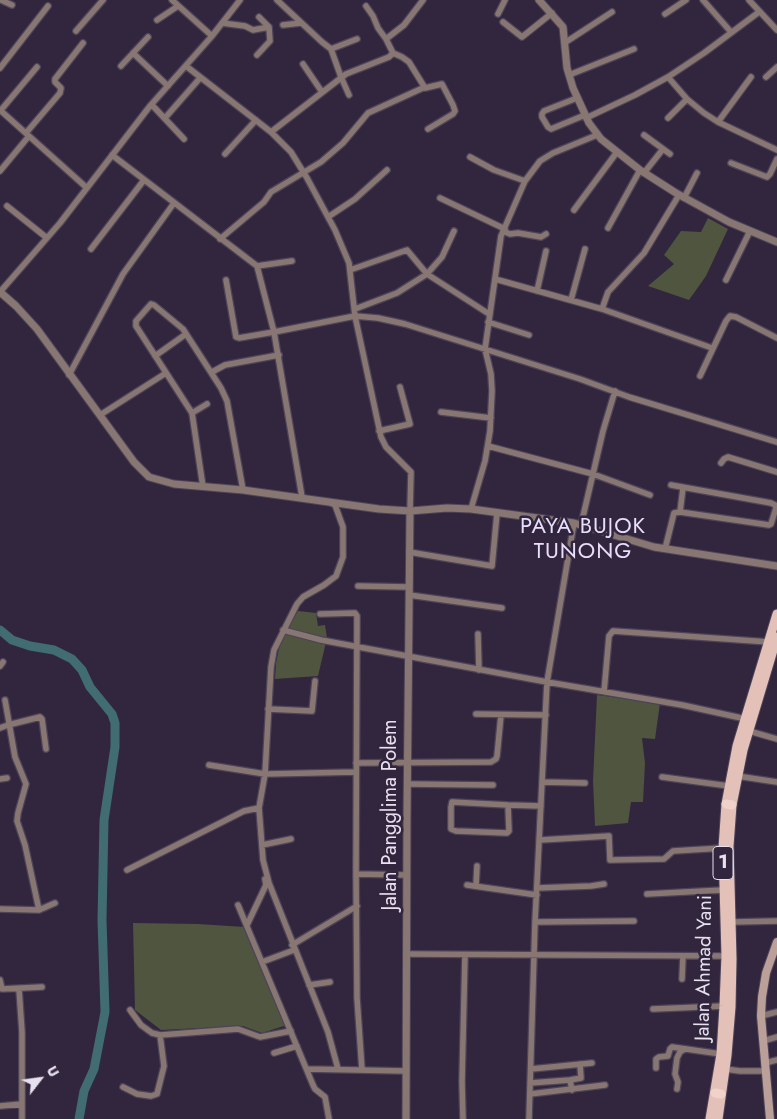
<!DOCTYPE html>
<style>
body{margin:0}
#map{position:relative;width:777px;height:1119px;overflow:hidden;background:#31263d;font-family:Jost,sans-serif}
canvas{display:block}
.north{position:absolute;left:15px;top:1054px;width:50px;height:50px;-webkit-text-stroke:4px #31263d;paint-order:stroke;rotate:60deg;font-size:14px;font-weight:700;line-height:20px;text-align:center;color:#e7e0ef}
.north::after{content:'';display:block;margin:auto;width:18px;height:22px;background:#e7e0ef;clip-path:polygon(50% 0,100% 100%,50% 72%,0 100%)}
</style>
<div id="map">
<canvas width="777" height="1119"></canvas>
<div class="north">U</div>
</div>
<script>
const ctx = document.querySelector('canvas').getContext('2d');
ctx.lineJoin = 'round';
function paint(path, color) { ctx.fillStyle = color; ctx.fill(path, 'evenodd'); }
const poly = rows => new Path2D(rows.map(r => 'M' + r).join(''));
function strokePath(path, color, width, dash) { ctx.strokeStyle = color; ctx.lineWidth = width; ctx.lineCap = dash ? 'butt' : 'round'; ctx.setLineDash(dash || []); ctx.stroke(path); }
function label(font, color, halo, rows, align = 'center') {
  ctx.font = font + ' Jost,sans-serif'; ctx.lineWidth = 5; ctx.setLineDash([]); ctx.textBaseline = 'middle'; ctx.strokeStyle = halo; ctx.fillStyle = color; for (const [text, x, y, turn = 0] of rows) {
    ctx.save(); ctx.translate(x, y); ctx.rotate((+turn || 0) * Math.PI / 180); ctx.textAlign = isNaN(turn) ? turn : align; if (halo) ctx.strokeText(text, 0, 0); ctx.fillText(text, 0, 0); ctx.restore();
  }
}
paint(poly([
 [708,218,728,229,706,276,689,300,648,286,674,264,664,255,681,231,701,232],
 [298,611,316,613,318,626,325,625,327,638,318,676,275,679,276,663,280,644,288,626],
 [597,695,660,703,655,739,642,738,645,763,643,802,631,802,628,823,595,826,593,781],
 [133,923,198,924,245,927,287,1025,262,1033,243,1026,161,1030,135,1010]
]), '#4f553e');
strokePath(poly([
 [0,630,12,640,30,646,54,650,72,659,82,670,90,687,112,714,115,723,115,747,104,820,102,920,105,1012,94,1069,84,1091,79,1119]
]), '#406c72', 9);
const minor = poly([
 [1,0,12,5],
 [172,0,212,36],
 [277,0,322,42,331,49,341,77,349,95],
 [423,0,404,25,386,39,393,53,402,57,409,62,425,88,442,84,453,105,455,111,453,114,428,129],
 [703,0,731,32],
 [749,0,777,30],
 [366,6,373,16,378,28,386,39],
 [498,14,505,0],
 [665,14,686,0],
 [157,20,178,6],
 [503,22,522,37,552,13],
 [222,23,245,26,253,30,269,27],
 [283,25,301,23],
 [76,31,103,0],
 [566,42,612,12],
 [331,49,357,39],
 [133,53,168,86],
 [257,55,270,41,269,27,259,17],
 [303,64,322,92],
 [121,66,148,37],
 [186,66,271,132,291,152,307,178,335,230,349,263,355,316,381,437,386,447,411,472,410,511],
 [0,68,48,6],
 [569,75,634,49],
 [668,77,687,99,704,113,718,122,777,150],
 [766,77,777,67],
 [577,98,544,111,542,114,542,117,548,127,551,129,585,115],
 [152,105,184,139],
 [0,110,87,188],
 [1,110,37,67],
 [165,118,200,78],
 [586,118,635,95,668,77,704,53,759,12],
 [668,118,687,99],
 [718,122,751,77],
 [271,132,346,74,389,57,393,53],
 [26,133,60,93,61,88,55,82,55,79,83,43],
 [644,135,670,154],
 [225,154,256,120],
 [112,155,257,266,292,261],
 [470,157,494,170,525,181],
 [731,163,767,177,770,174,777,159],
 [0,171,29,136],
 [644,173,663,149],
 [440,198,505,229],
 [684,198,697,173],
 [7,206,47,238],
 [574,210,617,152],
 [328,217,355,199,387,170],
 [608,228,640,170],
 [503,231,510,234,518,233,541,237,546,234],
 [220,239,264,202,271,192,321,162,343,143,368,113,425,87],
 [91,249,144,180],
 [350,270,407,250,427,274,489,314],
 [495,279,602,309,712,348],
 [226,280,236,337,239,338,274,332,257,266],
 [726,280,750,231],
 [537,291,546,251],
 [0,292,60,223,150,106,212,36,240,0],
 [571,300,585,249],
 [355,309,397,293,427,274,442,257,454,231],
 [602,309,608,292,644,253,679,195],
 [488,322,529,335],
 [155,356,186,334],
 [212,372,225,365,279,355],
 [69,375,123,274,174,203],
 [700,376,726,321,730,316,736,317,777,338],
 [441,412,491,418],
 [192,413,207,404],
 [100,415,166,373],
 [379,431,410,424,400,387],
 [488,446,593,474,650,495],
 [721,463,724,459,728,457,777,472],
 [203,487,192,413,136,326,136,321,151,304,154,305,183,329,221,388,227,401,243,490],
 [302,497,274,332,355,316,378,318,405,324,580,379,629,397,777,442],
 [331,503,335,505,343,527,343,557,336,576,324,585,303,597,297,604,274,650,271,667,265,774,259,808,263,860,269,883,328,1032,338,1069],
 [471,509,485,461,490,431,492,391,491,374,485,349,501,236,525,181,540,161,553,153,597,135],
 [680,512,683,488],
 [581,525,603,431,615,391],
 [665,549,674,513,680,512,769,525,771,524,776,508,775,505,771,503,671,485],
 [409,552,492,566,497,513],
 [358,586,409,587],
 [409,595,502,608],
 [320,614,355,613,357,616,356,874,357,998,362,1070],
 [283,630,321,640,547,682,682,705,746,719],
 [478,634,479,670],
 [0,666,3,662],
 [604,692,609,636,613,631,769,642],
 [5,700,15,757,26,784,18,813,17,821,25,845,39,910],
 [268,709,312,711,315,681],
 [476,714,546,715],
 [0,728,8,725,40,717,42,719,46,749],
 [749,731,777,739],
 [356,763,491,762,496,759,497,756,501,715],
 [209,765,265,774,356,772],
 [737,776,777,782],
 [662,777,729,786],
 [0,779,7,778],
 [542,782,585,783],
 [407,784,493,785],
 [508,805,509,831,507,833,456,831,451,829,451,807,452,802,508,805,541,806],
 [540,840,609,836,610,860,664,859,673,851,723,848],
 [262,845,291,839],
 [127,870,244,811,259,808],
 [356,874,407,875],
 [467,885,537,895],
 [476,886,477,866],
 [537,888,591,886,604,884],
 [647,894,723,890],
 [238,905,313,1085,315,1089,325,1097,329,1119],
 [0,909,39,910,55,903],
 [535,922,634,921],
 [732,922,777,921],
 [247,925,266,885,265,879],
 [292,945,357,906],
 [406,954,726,956],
 [262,962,294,950],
 [682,979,683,956],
 [0,980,2,989,42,987],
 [309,985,330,982],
 [19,989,22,1032,22,1119],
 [653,1009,724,1006],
 [130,1010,141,1025,152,1033,160,1035,238,1029,260,1037,291,1031],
 [761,1016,777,1012],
 [763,1041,777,1037],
 [274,1053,297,1046],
 [765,1063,777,1060],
 [656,1068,656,1059,659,1057,668,1056,670,1049,672,1047,721,1054],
 [307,1069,406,1071],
 [531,1069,592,1063],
 [725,1069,740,1071,766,1071],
 [570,1080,581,1078,580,1064],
 [530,1083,570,1080,572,1090],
 [123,1087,137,1094,151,1096,157,1094,164,1066,160,1035],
 [677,1089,678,1082,675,1074,677,1058,680,1052,685,1049],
 [530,1094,605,1085],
 [0,1106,22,1104],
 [463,1119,462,1082,465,955],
 [529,1119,535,922,547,682,574,523]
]);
const tertiary = poly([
 [539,0,563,27,567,68,573,88,589,123,601,139,640,170,676,193,729,222,777,242],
 [0,292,16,306,37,329,134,462,149,477,174,484,243,490,379,509,410,511,447,508,471,509,574,523,654,547,777,566],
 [406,1119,407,817,410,511]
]);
const secondary = poly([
 [770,1119,761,1016,762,997,766,973,777,942]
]);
const primary = poly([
 [710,1119,721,1054,724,1006,726,956,723,848,726,804,737,746,777,614],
 [718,1119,727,1055,731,1007,732,959,729,846,732,805,743,750,777,637]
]);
const trunk = poly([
 [726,804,732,805],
 [715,1093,721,1094]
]);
strokePath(minor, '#4e4459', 8);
strokePath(tertiary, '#4e4459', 9);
strokePath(secondary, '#4e4459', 10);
strokePath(primary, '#4e4459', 11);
strokePath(trunk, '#4e4459', 11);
strokePath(minor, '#877672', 5.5);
strokePath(tertiary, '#877672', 7);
strokePath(secondary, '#bba09a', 8);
strokePath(primary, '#e4c1b8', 9);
strokePath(trunk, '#f0d2ca', 9);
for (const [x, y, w] of [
 [723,863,20]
]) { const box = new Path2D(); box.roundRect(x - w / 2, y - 16.5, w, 33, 4); ctx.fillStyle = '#31263d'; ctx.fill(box); strokePath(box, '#e7e0ef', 1); }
label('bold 19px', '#e7e0ef', null, [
 ["1",723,863]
]);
label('20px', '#e7e0ef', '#31263d', [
 ["Jalan Pangglima Polem",391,815,-90],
 ["Jalan Ahmad Yani",705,968,-89]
]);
ctx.letterSpacing = '1px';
label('22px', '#e7dffc', '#31263d', [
 ["PAYA BUJOK",583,528],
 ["TUNONG",583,553]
]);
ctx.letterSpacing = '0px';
</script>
